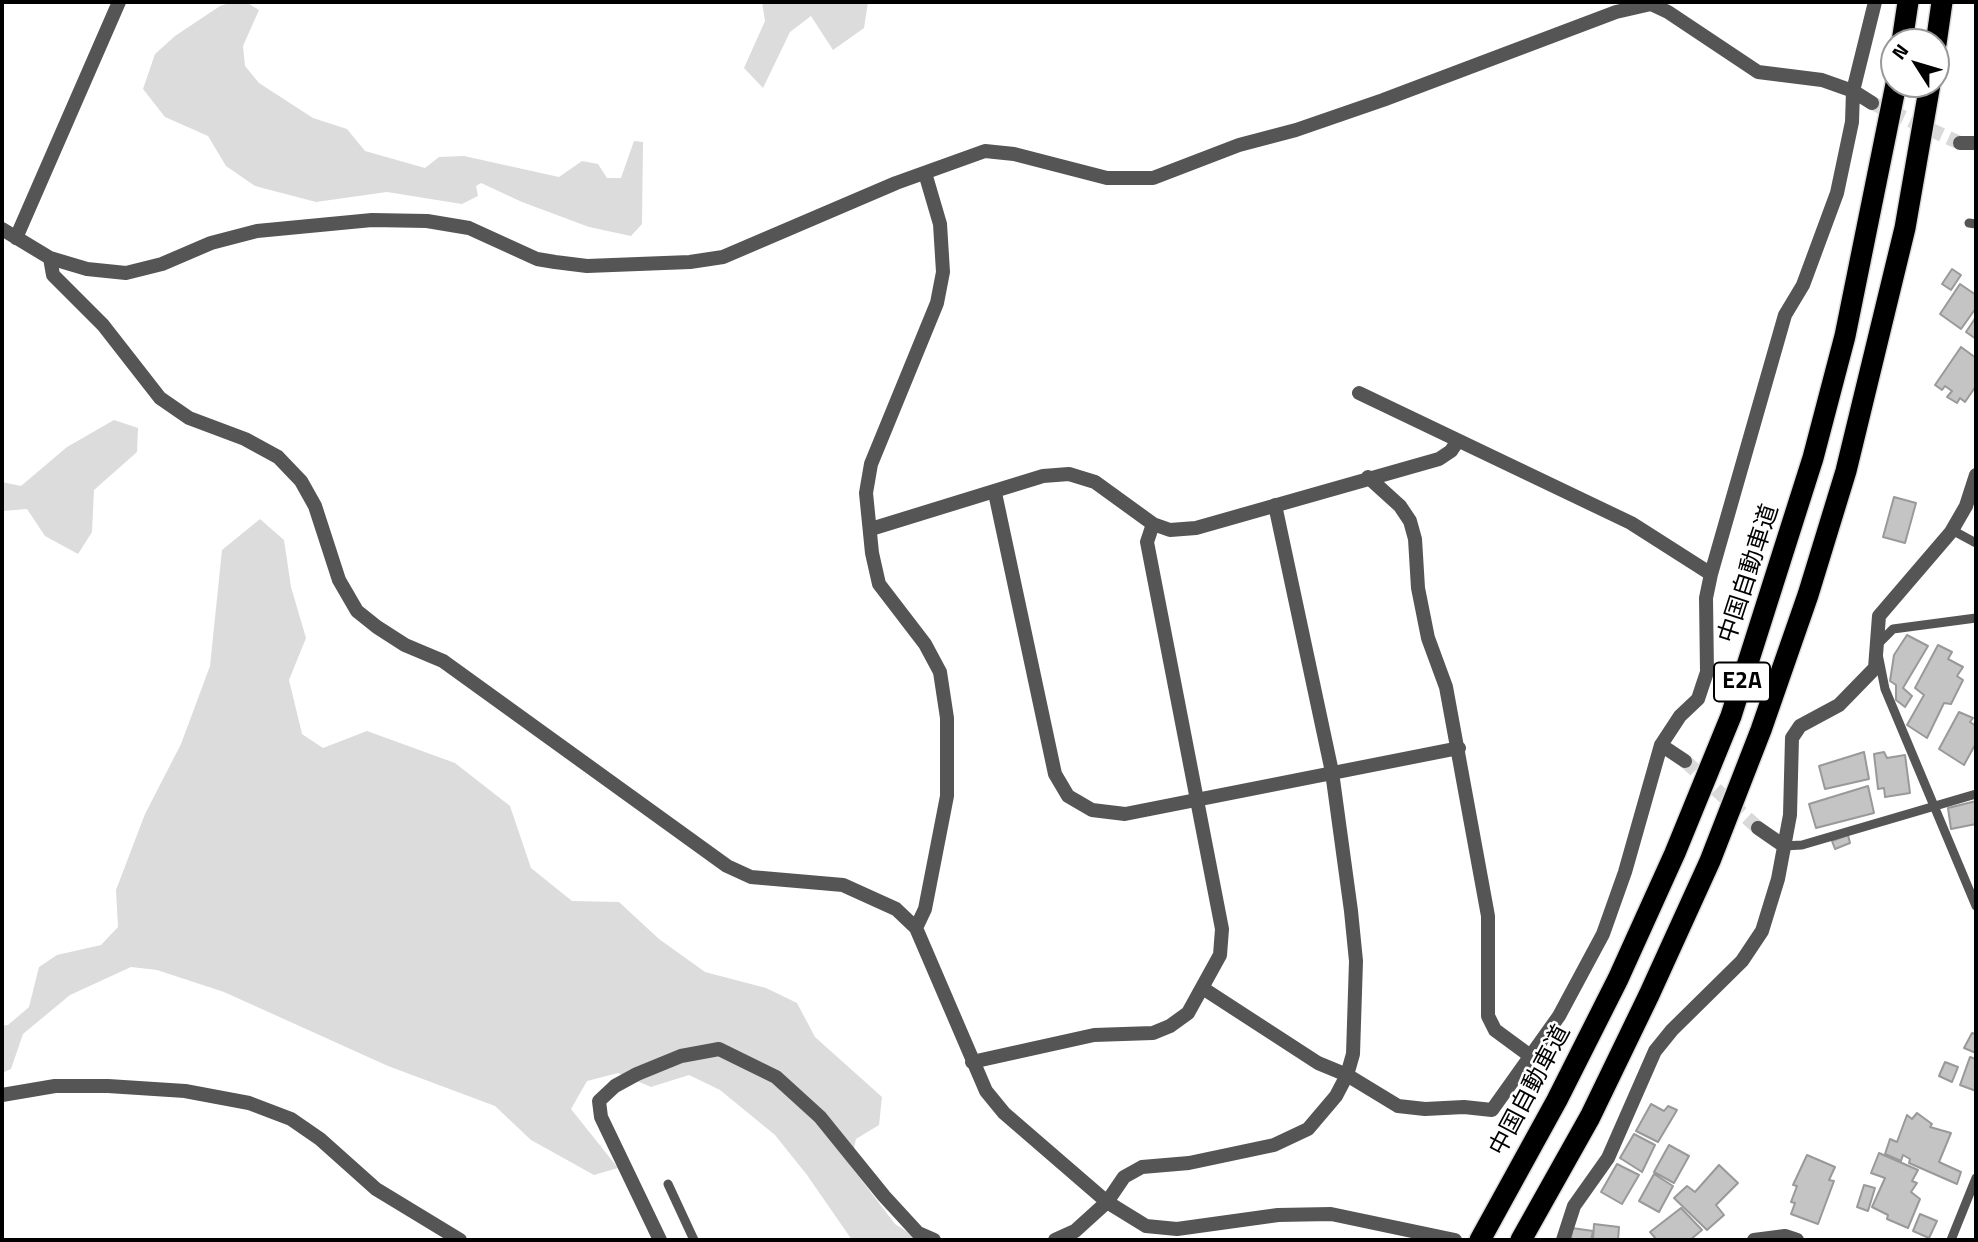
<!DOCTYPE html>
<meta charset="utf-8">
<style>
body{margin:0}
#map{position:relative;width:1978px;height:1242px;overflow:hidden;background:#fff;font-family:"Titillium Web",sans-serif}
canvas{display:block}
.frame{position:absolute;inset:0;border:4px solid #000;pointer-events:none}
.north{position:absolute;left:1880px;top:28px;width:70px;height:70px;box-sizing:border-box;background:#fff;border:2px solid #999;border-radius:50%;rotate:307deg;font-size:19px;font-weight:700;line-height:28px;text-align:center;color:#000}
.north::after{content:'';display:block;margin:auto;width:24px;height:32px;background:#000;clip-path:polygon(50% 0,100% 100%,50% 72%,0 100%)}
</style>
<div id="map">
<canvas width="1978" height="1242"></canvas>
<div class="frame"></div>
<div class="north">N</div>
</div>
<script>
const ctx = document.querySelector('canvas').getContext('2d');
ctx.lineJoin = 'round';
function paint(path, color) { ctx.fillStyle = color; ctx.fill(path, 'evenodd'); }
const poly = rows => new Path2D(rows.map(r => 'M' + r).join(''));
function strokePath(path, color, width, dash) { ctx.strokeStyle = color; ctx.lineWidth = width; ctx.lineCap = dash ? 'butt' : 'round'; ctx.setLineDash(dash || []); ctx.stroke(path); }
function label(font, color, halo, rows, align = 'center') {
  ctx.font = font + ' "Titillium Web","Noto Sans JP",sans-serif'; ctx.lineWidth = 5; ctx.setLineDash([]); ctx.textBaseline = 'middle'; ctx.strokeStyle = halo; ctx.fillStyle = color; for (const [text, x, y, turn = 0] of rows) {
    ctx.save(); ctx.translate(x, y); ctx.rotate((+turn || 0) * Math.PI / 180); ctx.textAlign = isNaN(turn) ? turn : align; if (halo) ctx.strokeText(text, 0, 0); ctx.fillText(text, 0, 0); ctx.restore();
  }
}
paint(poly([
 [233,2,246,2,259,10,243,46,245,66,259,83,313,118,347,129,365,151,425,168,439,157,464,156,559,177,582,161,598,164,607,178,621,178,634,141,643,142,642,224,631,236,589,227,522,202,481,183,476,186,478,196,462,204,387,192,316,202,255,186,226,166,208,136,165,117,143,89,155,54,175,36,220,6],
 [762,2,868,2,864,28,833,50,811,16,790,32,763,88,744,68,765,21],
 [114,420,138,428,137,452,94,490,92,532,78,554,45,536,27,509,2,511,2,482,21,486,67,447],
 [260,519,284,540,291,587,306,638,289,680,302,734,323,748,367,731,455,763,510,806,531,868,572,901,619,902,659,939,705,972,766,988,797,1003,815,1037,882,1097,879,1125,856,1139,850,1165,895,1224,920,1240,852,1240,807,1175,775,1135,720,1090,689,1075,651,1087,618,1073,587,1081,571,1109,618,1168,594,1175,531,1140,495,1106,388,1066,224,992,157,970,131,967,70,995,23,1034,11,1069,2,1073,2,1026,8,1025,29,1007,39,967,57,955,101,945,118,927,116,890,145,814,181,744,210,666,222,550]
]), '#dcdcdc');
const building = poly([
 [1952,269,1961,275,1951,290,1942,284,1952,269],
 [1960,284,1976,295,1976,308,1961,329,1940,314,1960,284],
 [1976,317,1976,339,1966,332,1976,317],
 [1961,347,1976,358,1976,386,1965,402,1960,398,1957,403,1947,397,1952,391,1945,386,1942,390,1935,385,1961,347],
 [1894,497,1916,503,1905,543,1883,537,1894,497],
 [1907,635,1928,646,1903,688,1912,696,1905,707,1896,700,1896,685,1890,681,1894,655,1907,635],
 [1938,645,1952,652,1948,659,1963,667,1957,676,1963,680,1951,704,1944,703,1927,738,1907,725,1924,695,1915,688,1938,645],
 [1959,712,1973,718,1970,722,1976,726,1976,743,1964,765,1939,749,1959,712],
 [1864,752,1869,779,1825,789,1819,766,1864,752],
 [1884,752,1887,758,1905,755,1910,793,1885,797,1884,788,1878,789,1874,754,1884,752],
 [1868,786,1874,813,1816,828,1809,804,1868,786],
 [1976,801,1976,824,1951,829,1948,808,1976,801],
 [1848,835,1850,843,1835,849,1832,841,1848,835],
 [1972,1033,1976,1034,1976,1053,1964,1048,1972,1033],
 [1970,1057,1976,1059,1976,1091,1960,1085,1970,1057],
 [1945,1062,1958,1067,1952,1082,1939,1076,1945,1062],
 [1651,1104,1664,1111,1668,1106,1677,1110,1658,1142,1636,1131,1651,1104],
 [1917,1113,1932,1124,1930,1127,1951,1133,1939,1162,1961,1172,1957,1184,1909,1163,1910,1159,1903,1155,1901,1161,1885,1154,1890,1139,1897,1142,1907,1115,1912,1119,1917,1113],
 [1634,1134,1655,1145,1642,1172,1620,1158,1634,1134],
 [1669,1145,1689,1156,1674,1183,1654,1172,1669,1145],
 [1879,1153,1918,1170,1912,1181,1917,1183,1911,1192,1920,1199,1908,1228,1887,1219,1888,1215,1872,1207,1885,1178,1871,1173,1879,1153],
 [1807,1155,1835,1167,1829,1180,1834,1181,1818,1224,1791,1214,1795,1203,1791,1202,1797,1186,1793,1185,1807,1155],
 [1617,1164,1639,1175,1622,1204,1601,1192,1617,1164],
 [1719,1165,1738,1183,1716,1205,1724,1215,1707,1230,1674,1198,1687,1186,1695,1192,1719,1165],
 [1654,1174,1673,1186,1659,1212,1639,1201,1654,1174],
 [1864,1185,1875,1188,1868,1211,1857,1207,1864,1185],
 [1681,1208,1702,1230,1690,1240,1657,1240,1650,1232,1681,1208],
 [1920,1214,1937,1221,1929,1238,1913,1231,1920,1214],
 [1594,1224,1619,1227,1618,1240,1593,1240,1594,1224],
 [1572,1228,1593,1231,1591,1240,1571,1240,1572,1228]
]);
paint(building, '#c4c4c4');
strokePath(building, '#999', 2);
strokePath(poly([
 [1872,103,1960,143],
 [1685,761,1758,828]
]), '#d9d9d9', 14, [14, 7]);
const highway = poly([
 [1902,42,1908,2],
 [1936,44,1942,2],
 [1480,1240,1557,1100,1618,979,1675,853,1731,716,1813,458,1845,336,1896,84],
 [1521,1240,1590,1117,1649,995,1710,861,1761,730,1808,595,1846,471,1905,228,1930,84]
]);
strokePath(highway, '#dbdbdb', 24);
strokePath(poly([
 [1969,223,1976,224],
 [1952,530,1976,543],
 [1877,645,1893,629,1976,618],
 [1878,654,1885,689,1976,906],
 [1784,846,1802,845,1976,794],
 [668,1184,694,1240],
 [1951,1240,1976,1178]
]), '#555', 9);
strokePath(poly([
 [1960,143,1976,143],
 [2,229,50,258,87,269,126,273,162,264,211,243,257,231,372,220,427,221,469,228,537,259,555,262,587,266,690,262,723,257,896,183,985,151,1014,154,1107,178,1153,178,1239,145,1296,130,1383,100,1616,12,1651,4,1668,12,1758,72,1822,80,1853,91,1872,103],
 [16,238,119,2],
 [50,258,53,275,103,325,160,398,189,418,245,439,278,457,301,481,315,506,339,580,357,611,377,627,405,645,443,661,727,866,751,877,843,885,896,909,916,928,986,1091,1004,1113,1107,1202,1146,1226,1177,1229,1278,1215,1331,1214,1455,1240],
 [1359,393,1631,523,1711,574],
 [1368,477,1400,506,1410,521,1415,539,1418,588,1428,638,1446,687,1488,916,1488,1016,1495,1030,1529,1055],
 [995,493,1055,774,1068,796,1092,810,1125,814,1459,748],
 [871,529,1043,476,1069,474,1095,482,1153,524,1170,530,1196,528,1439,459,1451,451,1457,442],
 [1661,745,1685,761],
 [1758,828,1784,846],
 [916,928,925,909,947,796,947,718,940,672,925,644,879,584,872,553,866,493,871,464,937,303,943,272,940,224,925,173],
 [1204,989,1318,1063,1347,1075,1398,1106,1425,1109,1464,1107,1492,1110,1559,1016,1603,934,1625,872,1661,745,1680,716,1698,699,1707,672,1706,598,1711,574,1785,315,1803,285,1837,193,1852,122,1853,91,1875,2],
 [972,1062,1094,1035,1153,1033,1170,1026,1188,1013,1220,955,1222,929,1147,542,1153,524],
 [2,1095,55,1086,108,1086,185,1091,249,1103,291,1119,320,1139,376,1189,460,1240],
 [660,1240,601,1117,599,1101,615,1086,637,1074,681,1056,719,1049,776,1077,820,1117,884,1196,918,1233,934,1240],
 [1055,1240,1075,1231,1107,1202,1124,1177,1142,1167,1189,1163,1274,1145,1308,1129,1336,1096,1347,1075,1353,1054,1356,961,1351,911,1332,772,1275,505],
 [1563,1240,1574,1206,1608,1158,1655,1051,1672,1030,1742,961,1762,931,1778,879,1790,815,1792,738,1800,726,1839,705,1875,668,1879,616,1951,532,1966,506,1976,475],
 [1754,1240,1785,1236,1797,1240]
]), '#555', 14);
strokePath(highway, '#000', 21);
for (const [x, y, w] of [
 [1742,682,56]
]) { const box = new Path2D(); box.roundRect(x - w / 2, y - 19.5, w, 39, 5); ctx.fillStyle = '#fff'; ctx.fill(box); strokePath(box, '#000', 2); }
label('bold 23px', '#000', null, [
 ["E2A",1742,682]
]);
label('24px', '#000', '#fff', [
 ["中国自動車道",1750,574,-72],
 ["中国自動車道",1531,1091,-62]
]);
</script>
